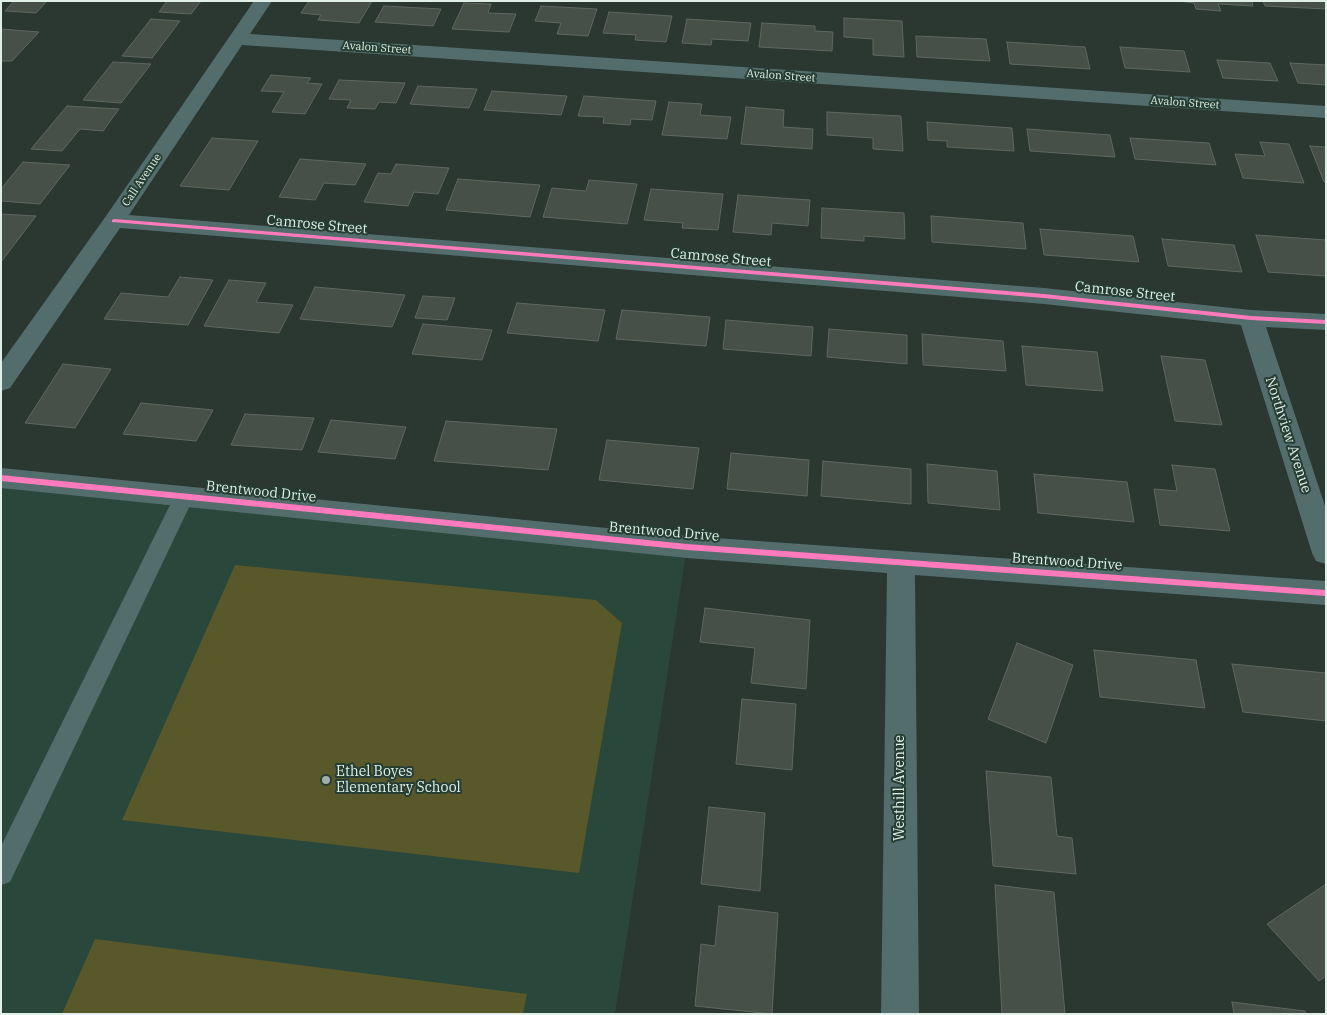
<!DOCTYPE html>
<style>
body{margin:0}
#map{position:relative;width:1327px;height:1015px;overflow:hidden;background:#2b3731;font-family:"IBM Plex Serif",serif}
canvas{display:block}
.frame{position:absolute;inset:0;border:2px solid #e0efe8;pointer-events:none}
</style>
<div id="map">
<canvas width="1327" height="1015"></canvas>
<div class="frame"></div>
</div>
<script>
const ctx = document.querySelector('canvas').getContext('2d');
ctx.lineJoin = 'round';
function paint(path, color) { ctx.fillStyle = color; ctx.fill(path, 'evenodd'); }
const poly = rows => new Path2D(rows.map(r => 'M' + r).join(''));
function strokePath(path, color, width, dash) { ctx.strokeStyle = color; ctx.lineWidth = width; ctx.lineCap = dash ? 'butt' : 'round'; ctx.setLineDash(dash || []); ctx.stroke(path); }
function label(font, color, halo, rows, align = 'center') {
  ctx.font = font + ' "IBM Plex Serif",serif'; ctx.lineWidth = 4; ctx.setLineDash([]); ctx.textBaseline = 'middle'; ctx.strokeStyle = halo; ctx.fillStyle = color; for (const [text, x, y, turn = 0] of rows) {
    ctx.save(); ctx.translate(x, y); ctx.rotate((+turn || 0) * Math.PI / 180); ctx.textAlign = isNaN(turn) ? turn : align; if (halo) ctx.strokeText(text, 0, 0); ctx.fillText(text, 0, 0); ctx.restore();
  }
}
paint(poly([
 [1,478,687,547,615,1014,1,1014]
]), '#29473a');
paint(poly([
 [235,565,596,600,622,623,579,873,122,820],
 [95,939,527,994,523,1014,62,1014]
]), '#58582b');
const building = poly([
 [14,1,47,1,36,13,5,11,14,1],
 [167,1,201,1,191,14,159,12,167,1],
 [309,1,372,1,359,23,318,20,321,15,301,13,309,1],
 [1178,1,1252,1,1253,6,1218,4,1221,11,1196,9,1194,3,1178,1],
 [1263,1,1326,1,1326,9,1265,6,1263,1],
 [464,3,491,4,488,13,516,14,509,32,452,29,464,3],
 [384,6,441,9,433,26,375,22,384,6],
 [541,6,597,9,588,36,557,34,561,23,535,21,541,6],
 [609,12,672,16,666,42,635,40,636,35,603,33,609,12],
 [844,18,902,21,904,57,873,55,873,39,844,37,844,18],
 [151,19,180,21,152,58,122,56,151,19],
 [687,19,751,23,748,41,712,39,711,45,682,43,687,19],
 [762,23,815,26,815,31,833,32,832,51,759,47,762,23],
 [1,29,39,32,12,61,1,61,1,29],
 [916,36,986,39,990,61,917,57,916,36],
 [1007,42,1085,47,1090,69,1010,64,1007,42],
 [1120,47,1184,51,1190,72,1125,68,1120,47],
 [1217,60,1270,63,1278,81,1223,78,1217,60],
 [113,62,151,64,121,103,83,100,113,62],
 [1290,63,1326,65,1326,85,1298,83,1290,63],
 [271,75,311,78,307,83,322,84,305,114,272,112,284,92,261,91,271,75],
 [339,80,405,83,396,103,379,102,375,109,347,108,351,100,329,99,339,80],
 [418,86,477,89,469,108,410,104,418,86],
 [492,91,567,96,561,115,484,110,492,91],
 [584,96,656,101,652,120,631,119,630,125,603,123,604,117,578,116,584,96],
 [669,102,702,104,700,115,731,117,727,139,662,135,669,102],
 [67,106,119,109,103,131,80,129,62,151,31,149,67,106],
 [746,107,784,110,783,127,813,129,812,149,741,144,746,107],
 [827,112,901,116,903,151,873,149,873,138,827,135,827,112],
 [927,122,1012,128,1014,151,947,147,947,141,928,140,927,122],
 [1027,129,1110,135,1115,157,1030,151,1027,129],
 [212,138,258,141,229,190,180,186,212,138],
 [1130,138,1209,143,1216,165,1135,159,1130,138],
 [1260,142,1289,144,1304,183,1243,178,1235,154,1265,156,1260,142],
 [1310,146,1326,147,1326,182,1324,182,1310,146],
 [300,159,366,164,355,185,324,183,315,200,279,197,300,159],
 [23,162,70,165,40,204,1,201,1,189,23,162],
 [396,164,449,168,438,194,414,192,408,206,364,202,378,173,391,174,396,164],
 [458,179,540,185,530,217,446,210,458,179],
 [589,180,637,184,627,224,543,217,552,188,586,191,589,180],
 [651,189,723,194,718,230,682,228,683,223,644,220,651,189],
 [738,195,810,200,808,226,772,223,771,235,733,232,738,195],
 [822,208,904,213,905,239,864,236,864,241,821,238,822,208],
 [1,214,36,216,1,262,1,214],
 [931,216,1023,223,1026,249,932,242,931,216],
 [1040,229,1133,236,1139,262,1044,255,1040,229],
 [1256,235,1326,240,1326,276,1268,272,1256,235],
 [1162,239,1234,245,1242,272,1168,266,1162,239],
 [180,277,213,280,188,325,104,319,121,293,168,297,180,277],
 [229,280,266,283,256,302,293,305,279,333,204,326,229,280],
 [315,287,405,295,392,327,300,319,315,287],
 [423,296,455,298,447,320,415,318,423,296],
 [517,303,605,310,598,341,507,333,517,303],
 [622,310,710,317,706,346,616,339,622,310],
 [726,320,813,327,811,356,723,349,726,320],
 [423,324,492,330,482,360,412,354,423,324],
 [829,329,907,335,907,364,827,357,829,329],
 [922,334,1003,341,1006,371,923,365,922,334],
 [1022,346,1097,352,1103,391,1026,385,1022,346],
 [1161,356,1205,360,1222,425,1175,421,1161,356],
 [63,364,111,369,75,428,25,423,63,364],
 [141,403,213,410,196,441,123,434,141,403],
 [245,414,314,418,302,450,231,445,245,414],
 [331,420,406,427,395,459,318,452,331,420],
 [446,421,557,429,548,470,434,461,446,421],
 [607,440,699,448,693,489,599,480,607,440],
 [731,453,809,460,807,496,727,489,731,453],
 [823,461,911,469,911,504,821,496,823,461],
 [927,464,997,471,1000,510,928,503,927,464],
 [1172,465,1215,469,1230,531,1160,525,1154,489,1177,491,1172,465],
 [1034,474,1127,482,1134,522,1038,513,1034,474],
 [705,608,810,620,806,689,751,683,755,648,700,642,705,608],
 [1017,643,1073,665,1046,743,988,719,1017,643],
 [1094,650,1196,660,1205,708,1100,697,1094,650],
 [1232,664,1326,673,1326,721,1243,712,1232,664],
 [742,699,796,704,792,770,736,764,742,699],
 [986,771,1051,777,1057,836,1072,838,1076,874,993,866,986,771],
 [709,807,765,813,760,891,701,884,709,807],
 [1326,884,1326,976,1319,981,1267,924,1326,884],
 [995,885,1054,892,1065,1014,1002,1014,995,885],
 [719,906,778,913,772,1014,695,1006,701,944,715,946,719,906],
 [1232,1002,1305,1011,1306,1014,1234,1014,1232,1002]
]);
paint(building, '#474f49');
strokePath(building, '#5f6761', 1);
paint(poly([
 [184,489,191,492,194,497,10,882,1,885,1,846,174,497,177,492,184,489]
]), '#526d6b');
paint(poly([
 [254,1,272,1,250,34,1326,106,1326,118,242,45,129,215,1044,288,1251,310,1326,314,1326,330,1266,327,1326,509,1326,564,1316,561,1312,553,1241,325,1044,304,120,228,10,388,1,391,1,363,106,216,254,1],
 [1,468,687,536,1326,581,1326,605,915,575,919,1014,881,1014,887,573,687,558,1,488,1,468]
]), '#526d6b');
paint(poly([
 [114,219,1044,294,1251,316,1326,320,1326,324,1251,320,1044,298,112,222,112,220,114,219],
 [1,475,687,544,1326,590,1326,596,687,550,1,481,1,475]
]), '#fd7abc');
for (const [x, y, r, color] of [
 [326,780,5,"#a1afa8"]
]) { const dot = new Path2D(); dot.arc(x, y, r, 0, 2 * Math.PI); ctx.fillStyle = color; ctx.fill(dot); strokePath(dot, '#253d32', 2); }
label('11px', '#e0efe8', '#253d32', [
 ["Avalon Street",377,48,4],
 ["Avalon Street",781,76,4],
 ["Avalon Street",1185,103,4],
 ["Call Avenue",142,180,-56]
]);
label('14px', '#e0efe8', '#253d32', [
 ["Camrose Street",317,225,5],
 ["Camrose Street",721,258,5],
 ["Camrose Street",1125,292,6],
 ["Northview Avenue",1288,435,72],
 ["Brentwood Drive",261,492,6],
 ["Brentwood Drive",664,532,5],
 ["Brentwood Drive",1067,562,4],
 ["Westhill Avenue",900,788,-90]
]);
label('14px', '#e0efe8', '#253d32', [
 ["Ethel Boyes",336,772],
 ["Elementary School",336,788]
], 'left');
</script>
